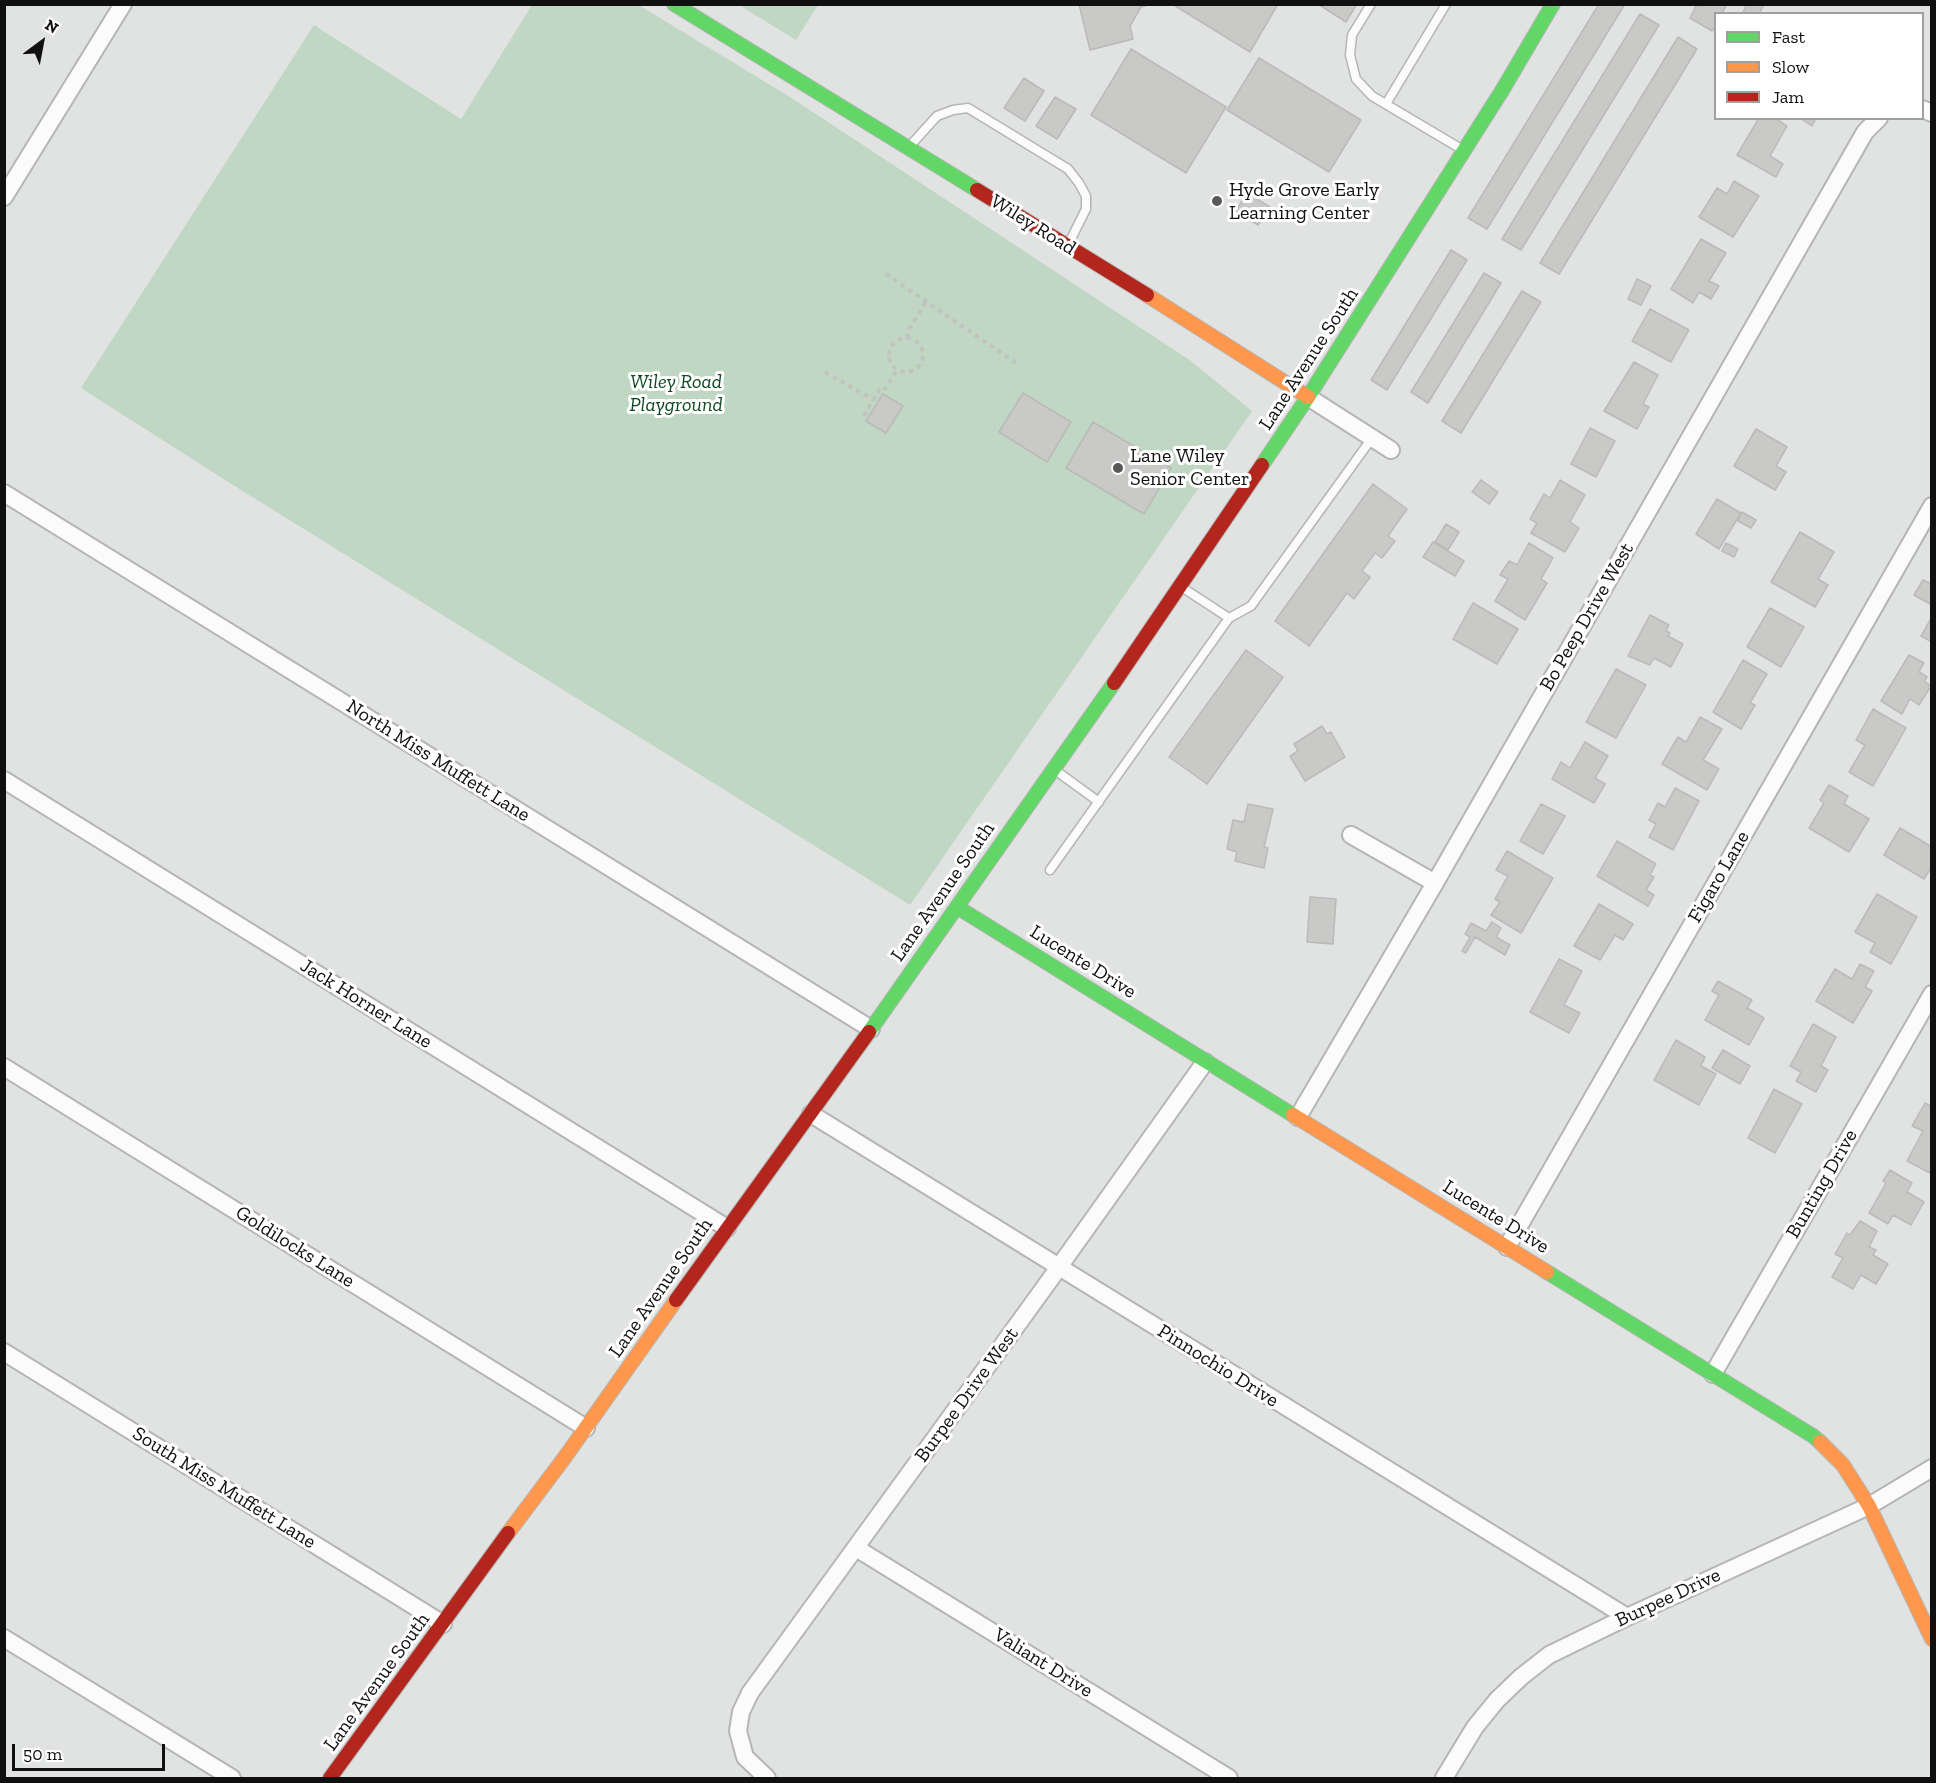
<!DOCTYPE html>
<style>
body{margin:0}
#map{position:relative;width:1936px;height:1783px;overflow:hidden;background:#e0e3e1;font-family:"Zilla Slab",serif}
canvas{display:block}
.frame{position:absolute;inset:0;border:6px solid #0f100f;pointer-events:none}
.legend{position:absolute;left:1714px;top:12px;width:210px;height:108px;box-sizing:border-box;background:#fff;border:2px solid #9f9f9f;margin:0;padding:8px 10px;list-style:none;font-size:18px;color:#0f100f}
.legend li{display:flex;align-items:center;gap:12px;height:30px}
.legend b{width:30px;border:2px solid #9f9f9f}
.north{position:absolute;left:12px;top:12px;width:60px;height:60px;-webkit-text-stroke:4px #fff;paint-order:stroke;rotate:32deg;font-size:16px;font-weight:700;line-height:24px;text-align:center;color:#0f100f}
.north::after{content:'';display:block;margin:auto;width:21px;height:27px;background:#0f100f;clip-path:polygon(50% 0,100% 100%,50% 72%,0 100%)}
.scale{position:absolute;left:12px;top:1744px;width:153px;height:27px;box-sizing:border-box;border:3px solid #0f100f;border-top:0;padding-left:8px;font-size:18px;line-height:21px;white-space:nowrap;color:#0f100f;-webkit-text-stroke:4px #fff;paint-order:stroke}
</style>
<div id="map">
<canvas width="1936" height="1783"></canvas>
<div class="frame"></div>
<ul class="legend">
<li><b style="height:8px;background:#63d668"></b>Fast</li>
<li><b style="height:8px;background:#ff974d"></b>Slow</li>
<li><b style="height:8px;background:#b3261e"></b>Jam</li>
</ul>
<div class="north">N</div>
<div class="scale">50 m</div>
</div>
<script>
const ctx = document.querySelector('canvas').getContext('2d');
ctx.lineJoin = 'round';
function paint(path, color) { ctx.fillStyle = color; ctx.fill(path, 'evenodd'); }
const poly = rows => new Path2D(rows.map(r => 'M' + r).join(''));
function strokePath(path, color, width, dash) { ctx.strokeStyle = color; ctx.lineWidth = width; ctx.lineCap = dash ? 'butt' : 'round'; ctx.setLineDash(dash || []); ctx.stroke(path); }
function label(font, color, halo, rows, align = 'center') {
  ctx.font = font + ' "Zilla Slab",serif'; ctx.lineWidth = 6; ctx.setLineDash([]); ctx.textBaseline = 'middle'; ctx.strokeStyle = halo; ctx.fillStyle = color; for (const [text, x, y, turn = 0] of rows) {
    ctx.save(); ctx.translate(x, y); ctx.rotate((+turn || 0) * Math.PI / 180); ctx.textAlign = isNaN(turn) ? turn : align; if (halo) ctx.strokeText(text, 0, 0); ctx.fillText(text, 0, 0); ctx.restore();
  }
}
paint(poly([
 [637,4,790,97,1191,361,1252,411,910,905,233,485,81,388,314,25,461,119,532,5],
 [739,5,818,5,796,40]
]), '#c0d7c3');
const building = poly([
 [1079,4,1153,4,1141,7,1130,26,1133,39,1090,50,1079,4],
 [1172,4,1278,4,1250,52,1172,4],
 [1318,4,1357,4,1346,22,1318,4],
 [1599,4,1625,4,1487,229,1468,218,1599,4],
 [1697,4,1727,4,1722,14,1716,14,1716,25,1712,31,1690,18,1697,4],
 [1747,4,1764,4,1759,14,1742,14,1747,4],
 [1640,14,1659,25,1521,250,1502,239,1640,14],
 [1678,37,1697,49,1559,274,1540,263,1678,37],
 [1131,49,1226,107,1186,173,1091,115,1131,49],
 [1259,58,1361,120,1329,172,1227,110,1259,58],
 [1024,78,1044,91,1025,121,1004,108,1024,78],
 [1055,97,1076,109,1057,139,1036,126,1055,97],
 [1759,118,1775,118,1787,126,1770,156,1783,164,1776,177,1737,155,1759,118],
 [1800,118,1816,118,1812,126,1800,118],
 [1734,181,1759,196,1733,237,1699,217,1717,188,1727,194,1734,181],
 [1247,193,1270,207,1258,225,1235,212,1247,193],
 [1701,239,1726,253,1709,281,1719,286,1711,299,1699,292,1693,303,1671,289,1701,239],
 [1451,250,1467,260,1387,390,1371,380,1451,250],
 [1484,273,1501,283,1428,403,1411,392,1484,273],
 [1637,279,1651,286,1641,305,1628,299,1637,279],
 [1522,291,1541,302,1461,433,1442,421,1522,291],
 [1650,309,1689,330,1671,362,1632,341,1650,309],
 [1634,362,1658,375,1643,404,1649,407,1637,429,1604,411,1634,362],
 [1023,393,1071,422,1047,462,999,432,1023,393],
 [883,394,903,406,886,433,866,421,883,394],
 [1093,422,1171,468,1144,514,1066,468,1093,422],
 [1590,428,1615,441,1596,477,1571,464,1590,428],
 [1756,429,1787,447,1776,466,1786,472,1775,490,1734,466,1756,429],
 [1481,480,1498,492,1489,504,1472,492,1481,480],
 [1560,480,1585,495,1570,522,1579,528,1565,552,1531,533,1537,523,1530,519,1544,494,1550,498,1560,480],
 [1373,484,1407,509,1388,536,1395,541,1382,558,1375,553,1362,571,1370,577,1354,599,1347,593,1309,646,1275,621,1373,484],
 [1717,499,1741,513,1719,549,1696,534,1717,499],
 [1742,512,1756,520,1751,528,1738,521,1742,512],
 [1446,524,1459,532,1448,550,1435,542,1446,524],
 [1800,532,1834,552,1818,579,1828,585,1815,607,1771,582,1800,532],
 [1433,542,1464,561,1455,576,1423,557,1433,542],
 [1529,543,1553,558,1541,579,1547,583,1525,620,1495,601,1508,579,1500,575,1509,561,1517,565,1529,543],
 [1726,543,1738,549,1734,557,1722,551,1726,543],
 [1923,580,1932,584,1932,605,1914,595,1923,580],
 [1473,603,1518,629,1497,664,1453,639,1473,603],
 [1770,608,1804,627,1781,667,1747,647,1770,608],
 [1650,615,1669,625,1666,631,1670,633,1668,636,1683,644,1671,667,1654,658,1650,665,1628,656,1650,615],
 [1932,617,1932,642,1921,636,1932,617],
 [1246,650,1283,677,1207,784,1169,757,1246,650],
 [1909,655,1924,663,1919,672,1927,677,1924,681,1931,686,1919,705,1910,699,1902,714,1881,701,1909,655],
 [1743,660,1767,674,1750,703,1755,705,1741,729,1713,712,1743,660],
 [1616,669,1646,685,1616,738,1586,722,1616,669],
 [1873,709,1906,728,1873,786,1849,772,1865,745,1856,740,1873,709],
 [1700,717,1722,729,1703,760,1719,769,1707,790,1662,764,1678,737,1686,742,1700,717],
 [1322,726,1327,734,1331,732,1345,757,1305,781,1290,756,1298,751,1294,744,1322,726],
 [1585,742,1608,756,1595,778,1605,784,1594,803,1552,779,1561,762,1570,768,1585,742],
 [1829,785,1848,796,1844,804,1869,819,1849,852,1809,828,1824,803,1820,800,1829,785],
 [1675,788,1699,801,1673,850,1649,837,1656,824,1649,820,1658,803,1665,807,1675,788],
 [1248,804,1273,809,1264,847,1268,848,1264,868,1235,861,1237,852,1227,849,1233,820,1244,822,1248,804],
 [1541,804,1565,816,1543,854,1520,841,1541,804],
 [1900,828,1932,847,1932,866,1924,879,1884,855,1900,828],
 [1617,841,1656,864,1650,875,1654,877,1646,890,1654,895,1648,906,1597,876,1617,841],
 [1507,851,1553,878,1521,933,1491,915,1500,902,1495,899,1508,876,1496,870,1507,851],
 [1877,894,1917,917,1891,964,1870,952,1875,943,1855,932,1877,894],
 [1310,897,1336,899,1333,944,1307,942,1310,897],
 [1599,904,1633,924,1623,940,1615,935,1600,960,1574,946,1599,904],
 [1492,922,1501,928,1496,937,1510,945,1505,955,1475,937,1466,953,1462,951,1470,937,1465,934,1471,923,1486,931,1492,922],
 [1559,959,1582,971,1564,1005,1580,1013,1569,1033,1530,1012,1559,959],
 [1860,964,1874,971,1865,987,1872,991,1853,1023,1816,1001,1835,969,1852,979,1860,964],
 [1718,981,1752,1000,1747,1008,1764,1018,1749,1045,1705,1020,1719,995,1712,991,1718,981],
 [1813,1024,1836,1037,1821,1066,1828,1070,1816,1092,1796,1081,1801,1072,1790,1066,1813,1024],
 [1676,1040,1705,1057,1701,1066,1716,1074,1699,1105,1654,1080,1676,1040],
 [1723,1050,1750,1066,1740,1084,1712,1068,1723,1050],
 [1774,1089,1802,1104,1775,1153,1748,1138,1774,1089],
 [1925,1103,1932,1107,1932,1174,1907,1161,1923,1131,1912,1126,1925,1103],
 [1890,1170,1912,1183,1907,1192,1924,1202,1911,1225,1893,1215,1888,1224,1869,1213,1886,1183,1883,1181,1890,1170],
 [1860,1221,1877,1231,1869,1247,1876,1250,1873,1255,1888,1264,1876,1284,1861,1275,1853,1289,1832,1277,1843,1258,1835,1254,1847,1233,1850,1235,1860,1221]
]);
paint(building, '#c9c9c8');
strokePath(building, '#babab9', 1.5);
const lane = poly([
 [1371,4,1352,35,1350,55,1356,79,1372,96,1463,150],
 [1386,104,1446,4],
 [909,147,937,116,953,110,968,108,1068,169,1079,183,1086,196,1086,209,1069,243],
 [1180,586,1229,618,1251,606,1372,438],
 [1055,770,1099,802],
 [1050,870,1229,618]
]);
const street = poly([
 [1922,109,1932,113],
 [4,197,123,4],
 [1308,397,1391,450],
 [4,493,871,1029],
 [4,780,727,1228],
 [1351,835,1435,883],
 [4,1067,586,1428],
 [811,1114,1627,1617],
 [1298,1117,1435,883,1865,132,1879,118],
 [1507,1247,1932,506],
 [4,1352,443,1624],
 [1713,1374,1932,994],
 [856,1548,1229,1778],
 [4,1638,232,1778],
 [767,1778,745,1757,738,1731,741,1712,750,1693,1044,1288,1205,1062],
 [1444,1778,1475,1727,1497,1700,1521,1677,1549,1655,1627,1617,1869,1506,1932,1468]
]);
const fast = poly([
 [674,4,977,190],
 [1262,465,1308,397,1503,89,1553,4],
 [957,907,1293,1115],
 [869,1032,1114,683],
 [1547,1272,1813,1436,1820,1442]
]);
const slow = poly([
 [1147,295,1308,397],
 [1293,1115,1547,1272],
 [1820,1442,1843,1465,1869,1506,1932,1639],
 [508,1533,565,1457,676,1300]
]);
const jam = poly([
 [977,190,1147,295],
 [1114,683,1262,465],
 [676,1300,869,1032],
 [330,1778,508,1533]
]);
strokePath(lane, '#b4b6b4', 11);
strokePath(street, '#b4b6b4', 20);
strokePath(fast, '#b4b6b4', 16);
strokePath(slow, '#b4b6b4', 16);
strokePath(jam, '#b4b6b4', 16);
strokePath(poly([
 [886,274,1019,365],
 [907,338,909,329,926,302],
 '889 355a17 17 0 1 1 34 0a17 17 0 1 1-34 0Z',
 [825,372,874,400],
 [864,416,881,387,885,389,897,370]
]), '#c1c3c1', 4, [4.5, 4.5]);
strokePath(lane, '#fafbfa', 8);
strokePath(street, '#fafbfa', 16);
strokePath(fast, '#63d668', 14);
strokePath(slow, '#ff974d', 14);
strokePath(jam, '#b3261e', 14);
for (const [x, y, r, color] of [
 [1217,201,6,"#585a58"],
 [1118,468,6,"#585a58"]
]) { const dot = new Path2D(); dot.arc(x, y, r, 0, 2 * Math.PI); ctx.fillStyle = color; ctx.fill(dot); strokePath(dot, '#fff', 2); }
label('20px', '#0f100f', '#fff', [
 ["Hyde Grove Early",1229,190],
 ["Learning Center",1229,213],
 ["Lane Wiley",1130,456],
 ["Senior Center",1130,479]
], 'left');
label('20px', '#0f100f', '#fff', [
 ["Wiley Road",1033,225,32],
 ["Lane Avenue South",1309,359,-57],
 ["Bo Peep Drive West",1587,617,-60],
 ["North Miss Muffett Lane",438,761,32],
 ["Figaro Lane",1719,877,-60],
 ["Lane Avenue South",943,892,-55],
 ["Lucente Drive",1083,962,32],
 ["Jack Horner Lane",366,1004,32],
 ["Bunting Drive",1822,1184,-60],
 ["Lucente Drive",1496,1217,32],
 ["Goldilocks Lane",295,1247,32],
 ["Lane Avenue South",661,1288,-55],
 ["Pinnochio Drive",1218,1366,32],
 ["Burpee Drive West",967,1395,-54],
 ["South Miss Muffett Lane",224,1488,32],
 ["Burpee Drive",1668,1598,-25],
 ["Valiant Drive",1043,1663,32],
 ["Lane Avenue South",377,1682,-54]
]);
label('italic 20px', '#0d4820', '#fff', [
 ["Wiley Road",676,382],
 ["Playground",676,405]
]);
</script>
